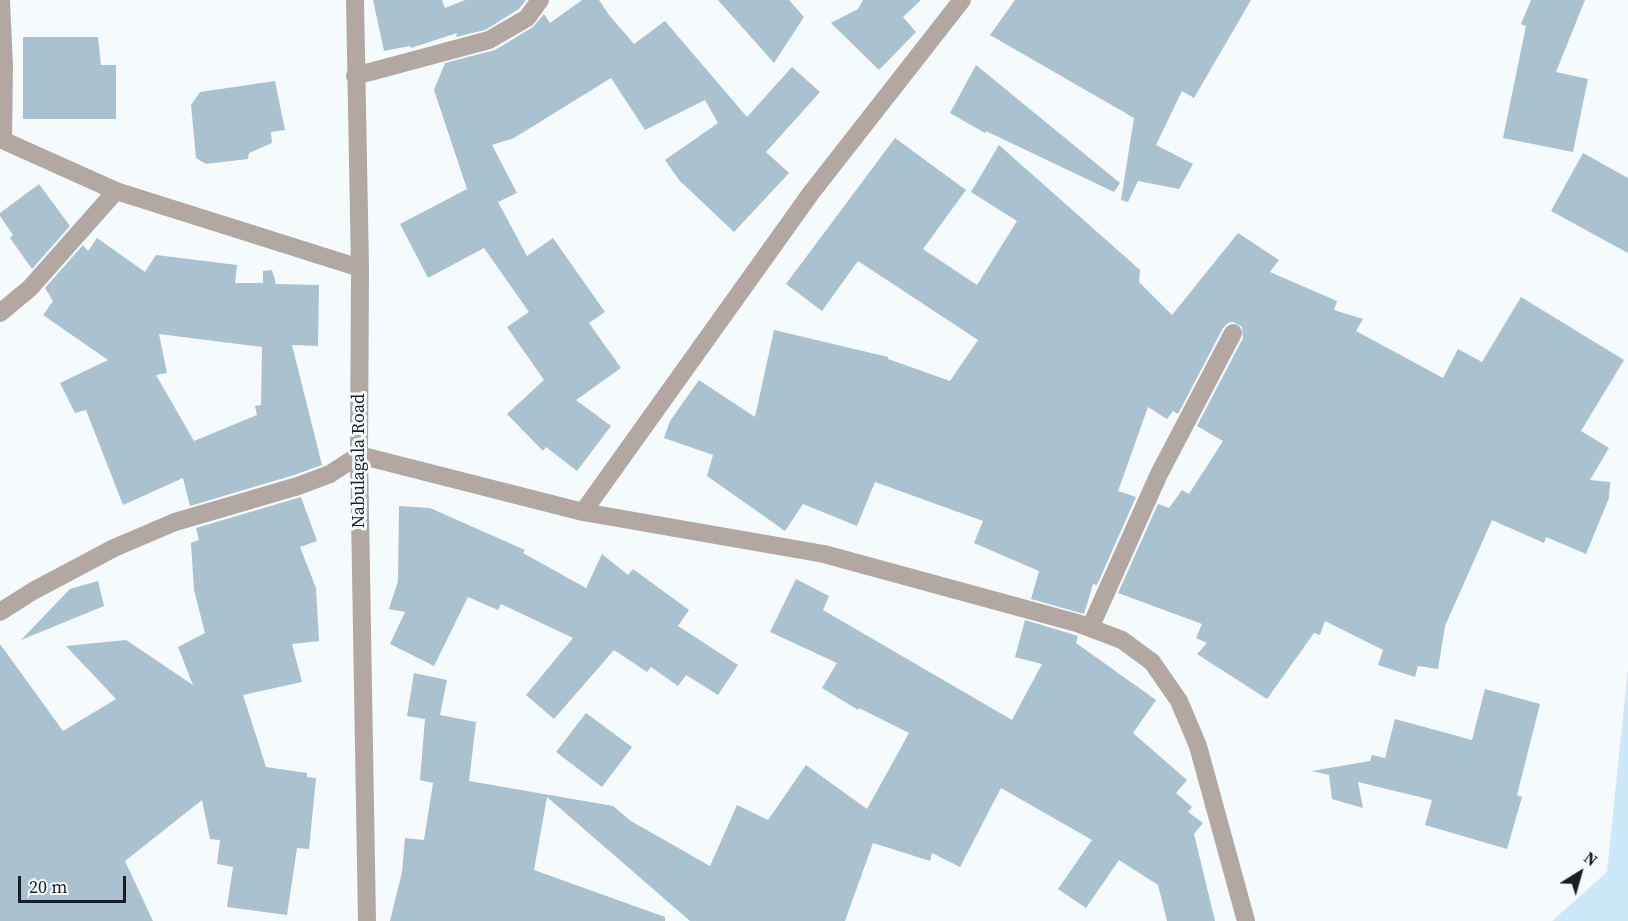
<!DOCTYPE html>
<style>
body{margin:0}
#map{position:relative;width:1628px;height:921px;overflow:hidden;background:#f5fafd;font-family:"Source Serif 4",serif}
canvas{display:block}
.north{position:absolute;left:1550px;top:843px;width:60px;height:60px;-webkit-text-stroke:4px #f5fafd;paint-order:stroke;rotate:37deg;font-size:16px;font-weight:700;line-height:24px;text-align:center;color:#161f24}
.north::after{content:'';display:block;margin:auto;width:21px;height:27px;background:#161f24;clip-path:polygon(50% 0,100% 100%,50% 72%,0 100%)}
.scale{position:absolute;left:18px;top:876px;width:108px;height:27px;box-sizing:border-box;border:3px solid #161f24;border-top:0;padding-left:8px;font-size:18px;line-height:21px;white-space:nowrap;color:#161f24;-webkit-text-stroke:4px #f5fafd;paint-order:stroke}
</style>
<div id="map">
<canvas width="1628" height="921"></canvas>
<div class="north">N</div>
<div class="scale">20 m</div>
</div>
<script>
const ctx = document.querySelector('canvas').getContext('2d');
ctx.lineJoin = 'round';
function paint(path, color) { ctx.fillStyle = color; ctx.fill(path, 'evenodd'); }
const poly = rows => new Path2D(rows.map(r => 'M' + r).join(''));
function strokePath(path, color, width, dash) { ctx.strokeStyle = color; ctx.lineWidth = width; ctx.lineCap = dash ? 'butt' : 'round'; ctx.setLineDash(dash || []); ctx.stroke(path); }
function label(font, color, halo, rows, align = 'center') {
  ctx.font = font + ' "Source Serif 4",serif'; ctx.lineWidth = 6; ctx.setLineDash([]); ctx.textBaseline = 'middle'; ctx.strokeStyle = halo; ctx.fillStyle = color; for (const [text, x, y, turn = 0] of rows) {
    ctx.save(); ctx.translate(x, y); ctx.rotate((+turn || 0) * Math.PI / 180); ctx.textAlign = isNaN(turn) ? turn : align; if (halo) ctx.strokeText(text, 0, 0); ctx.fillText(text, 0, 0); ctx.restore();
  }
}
paint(poly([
 [1628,667,1628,921,1552,921,1607,872]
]), '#cde8f8');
paint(poly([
 [373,0,442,0,445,8,465,0,526,0,519,9,485,30,456,37,457,33,411,48,410,46,384,51],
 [582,0,599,0,609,15,634,44,665,21,747,117,792,67,820,92,766,152,789,173,734,232,679,180,665,160,718,123,705,100,645,130,611,78,514,138,492,145,517,193,498,202,527,256,553,238,605,312,589,323,621,368,576,400,611,426,577,471,546,447,543,451,507,414,544,380,507,327,529,312,484,248,428,278,400,224,467,189,434,90,445,63,495,50,533,27,544,14,550,23],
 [718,0,789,0,804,17,774,63],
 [863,0,921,0,903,17,916,32,879,70,831,23,858,9],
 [1015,0,1251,0,1194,98,1182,91,1156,145,1193,164,1179,189,1138,181,1128,202,1121,200,1134,118,990,35],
 [1531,0,1585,0,1556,72,1588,79,1573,152,1503,138,1526,26,1521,24],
 [23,37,98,37,101,65,116,65,116,119,23,119],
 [976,65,1120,183,1114,192,986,131,985,133,950,113],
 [275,81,285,130,271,132,272,143,249,153,248,159,206,164,196,158,191,105,200,92],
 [895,138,966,190,923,249,977,285,1017,221,971,192,999,145,1140,270,1139,282,1172,315,1238,233,1279,260,1270,272,1337,301,1334,310,1363,319,1356,331,1443,378,1458,349,1482,362,1521,297,1624,360,1581,431,1609,448,1590,480,1610,482,1609,498,1586,554,1546,537,1544,543,1492,520,1445,626,1438,669,1418,666,1415,677,1378,665,1383,650,1325,621,1320,635,1314,633,1267,699,1197,654,1207,643,1196,638,1202,624,1118,593,1158,504,1169,508,1182,490,1189,494,1223,441,1197,426,1243,338,1242,327,1233,322,1228,323,1223,328,1178,414,1173,411,1167,419,1148,407,1118,491,1136,497,1097,585,1093,584,1084,614,1031,599,1039,571,974,543,983,521,875,482,857,526,803,504,785,531,707,476,713,455,664,438,670,421,699,380,755,417,774,330,888,357,888,359,950,381,978,340,858,261,822,311,786,284],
 [1583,153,1628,178,1628,253,1551,211],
 [39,184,70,226,32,269,10,238,13,235,0,216,0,213],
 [97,238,145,272,156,255,237,265,235,283,263,283,263,271,272,270,276,284,319,285,318,346,292,345,322,465,294,475,190,506,183,478,123,505,86,410,75,413,60,383,108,360,43,315,53,301,45,288,83,245,88,251],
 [159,334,262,347,261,405,255,406,257,415,194,441,156,375,167,373],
 [301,497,317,541,300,547,316,588,319,641,292,644,302,682,243,695,266,767,307,773,307,777,316,778,309,849,297,848,287,915,227,907,233,867,217,864,220,840,210,839,202,800,125,861,153,921,0,921,0,644,63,731,116,699,66,646,126,640,193,685,178,647,205,633,194,590,191,543,199,540,196,528],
 [399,506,430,508,525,550,523,553,586,588,602,554,628,575,633,569,689,610,678,626,738,665,718,695,686,675,678,686,651,667,647,672,614,650,554,719,526,695,573,638,501,604,498,610,468,597,434,666,390,644,405,612,389,609,398,581],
 [796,579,829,596,823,610,1012,720,1042,664,1015,657,1025,620,1078,636,1076,643,1156,700,1133,733,1187,780,1176,793,1192,807,1188,812,1203,823,1194,834,1215,921,1167,921,1158,885,1119,860,1086,908,1058,889,1092,840,1001,788,960,867,932,853,930,861,873,843,845,921,690,921,547,797,534,870,665,917,665,921,390,921,402,872,405,838,424,840,433,783,420,780,425,719,407,716,414,673,447,680,440,715,476,722,469,781,613,806,631,821,710,866,737,805,768,820,806,765,867,809,909,733,859,708,858,710,822,688,837,663,770,632],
 [98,581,104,606,21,640,70,589],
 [1485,689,1540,704,1517,795,1522,797,1507,849,1425,825,1432,800,1358,782,1363,808,1332,799,1329,775,1312,771,1370,761,1372,755,1385,758,1395,719,1472,740],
 [586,713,632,747,602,787,556,752]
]), '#aac1d0');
strokePath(poly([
 [1,0,4,67,3,140],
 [355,0,360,268,359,455,367,921],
 [355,76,489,40,527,18,540,0],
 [0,139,116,191,360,268],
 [0,313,30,288,116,191],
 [583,512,811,193,962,0],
 [0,612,33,591,114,548,175,522,298,486,330,474,359,455,583,512,824,554,1077,623,1122,640,1152,662,1179,701,1198,746,1246,921],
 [1090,628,1159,474,1233,333]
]), '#b2a8a1', 18);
label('18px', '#161f24', '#f5fafd', [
 ["Nabulagala Road",359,461,-90]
]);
</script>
